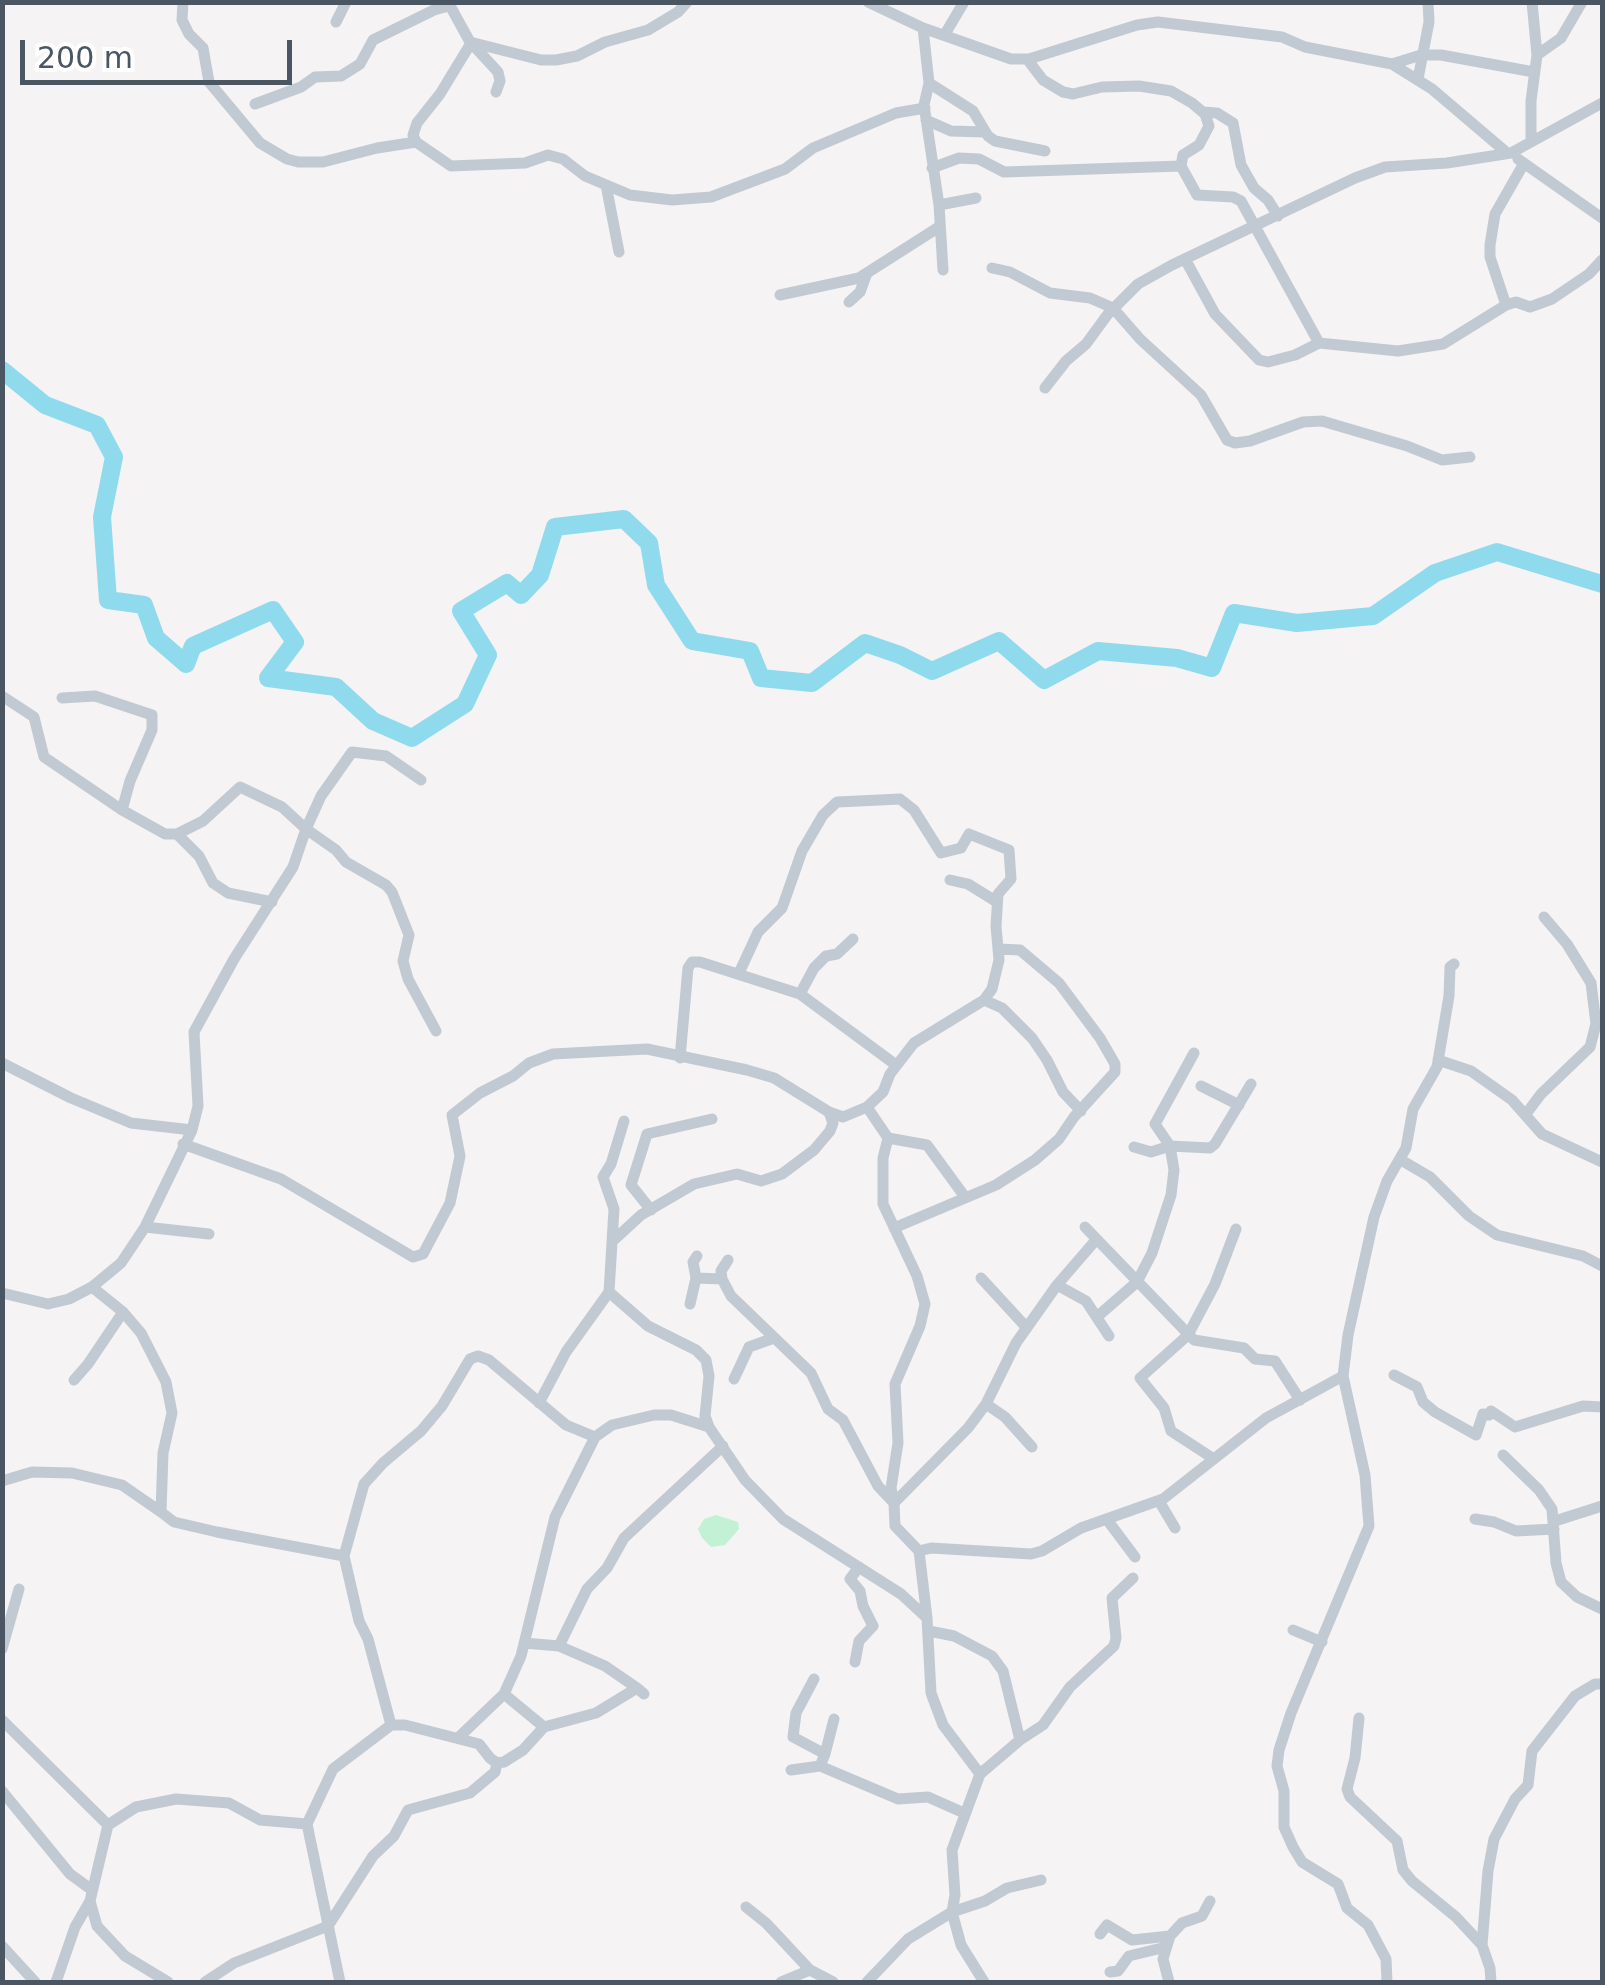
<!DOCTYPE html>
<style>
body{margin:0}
#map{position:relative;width:1605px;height:1985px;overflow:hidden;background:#f5f3f3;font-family:"DejaVu Sans",sans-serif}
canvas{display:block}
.frame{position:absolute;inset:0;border:5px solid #4a5661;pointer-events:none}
.scale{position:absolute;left:20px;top:40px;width:272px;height:45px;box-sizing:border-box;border:5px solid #4a5661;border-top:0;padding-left:12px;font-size:30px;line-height:35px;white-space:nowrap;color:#4a5661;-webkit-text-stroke:8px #fff;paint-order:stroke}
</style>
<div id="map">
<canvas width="1605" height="1985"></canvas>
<div class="frame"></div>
<div class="scale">200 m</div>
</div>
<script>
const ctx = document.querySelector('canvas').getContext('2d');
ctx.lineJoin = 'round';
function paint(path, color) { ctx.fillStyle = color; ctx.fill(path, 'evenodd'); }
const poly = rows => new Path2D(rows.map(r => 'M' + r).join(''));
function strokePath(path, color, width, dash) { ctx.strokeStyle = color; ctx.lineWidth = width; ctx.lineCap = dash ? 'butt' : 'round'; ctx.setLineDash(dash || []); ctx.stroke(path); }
paint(poly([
 [716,1515,738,1522,739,1529,725,1545,711,1547,702,1538,698,1529,704,1519]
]), '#c3f1d5');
strokePath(poly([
 [2,370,45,405,97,425,114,457,102,517,108,600,144,605,156,638,186,664,193,646,273,610,295,642,268,678,336,687,373,721,412,738,465,704,488,655,461,611,507,583,521,595,540,575,555,527,624,519,649,543,656,585,692,641,750,651,761,678,812,683,865,643,900,655,932,671,999,641,1044,680,1098,651,1177,658,1212,668,1234,613,1297,623,1373,616,1435,573,1497,552,1602,584]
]), '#90daee', 18);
strokePath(poly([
 [183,2,182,20,189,34,203,48,209,82,260,143,287,159,298,162,323,162,377,148,416,142,451,166,525,163,548,155,563,159,585,176,630,195,672,200,711,197,785,169,813,148,896,113,925,108],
 [448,2,470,42,541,60,556,60,577,56,605,42,648,30,678,12,687,2],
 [868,2,923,28,1011,59,1029,59,1137,25,1158,22,1282,37,1305,47,1392,64,1432,89,1506,152],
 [336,22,346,2],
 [923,28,929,83,924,105,939,205,943,270],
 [945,34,964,2],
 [473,45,498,72,500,81,496,92],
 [1537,55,1561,38,1582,2],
 [1027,59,1043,80,1063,92,1073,94,1102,87,1139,86,1171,91,1192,103,1205,114,1209,126,1199,145,1183,155,1181,166],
 [1392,64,1421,55,1441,55,1534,72],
 [1418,79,1429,22,1428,2],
 [929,83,973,111,988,136,995,141,1045,151],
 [255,104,301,87,315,77,341,76,360,64,373,40,434,10,449,6],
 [1203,112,1217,113,1233,123,1241,165,1254,188,1268,200,1278,216],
 [926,120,951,131,985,132],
 [1531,141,1531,101,1537,55,1532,2],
 [416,142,413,135,417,123,440,94,471,43],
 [1518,159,1602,218],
 [932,168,959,158,979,159,1004,172,1181,166,1197,195,1233,197,1241,201,1319,343],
 [606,185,619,252],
 [939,205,976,198],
 [1185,259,1215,314,1259,360,1268,362,1295,355,1319,343,1398,351,1443,344,1506,305,1516,302,1530,307,1552,299,1589,274,1602,260],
 [992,268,1010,272,1050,293,1090,298,1113,308,1140,339,1201,395,1227,440,1235,443,1250,441,1303,422,1322,421,1407,446,1442,460,1470,457],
 [780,295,859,278,939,227],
 [849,302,860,292,867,273],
 [1506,305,1490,257,1490,245,1495,214,1523,165],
 [1045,388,1066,361,1086,344,1108,314,1138,284,1172,265,1355,178,1385,167,1447,163,1511,153,1602,103],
 [2,696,34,717,44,757,122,810,165,834,177,834,203,821,240,787,282,807,306,829,293,867,234,959,194,1032,198,1106,192,1130],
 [62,698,95,696,152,715,152,730,130,781,122,810],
 [421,780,386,756,352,752,321,796,306,829,336,850,346,862,386,885,392,892,409,935,403,961,408,979,436,1031],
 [177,834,199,856,213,883,228,893,272,902],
 [950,880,968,884,997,902],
 [739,973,758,932,782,908,802,851,823,815,837,802,900,799,914,810,941,853,961,848,969,834,1009,850,1011,879,998,894,996,926,999,960,992,989,984,1000,914,1043,890,1074,883,1092,867,1107,843,1117,829,1112],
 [800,994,814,968,826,956,837,954,853,939],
 [984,1000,1002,1008,1032,1038,1047,1060,1063,1092,1081,1111],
 [680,1058,688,968,692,962,700,962,800,994,896,1065],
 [1438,1060,1471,1071,1512,1100,1542,1134,1602,1162],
 [2,1063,71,1098,131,1123,192,1130,145,1227,121,1263,92,1287,69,1299,48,1304,2,1293],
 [1201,1086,1239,1105],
 [867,1107,888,1138,883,1158,883,1204,917,1276,925,1304,920,1326,895,1384,898,1443,891,1488,894,1503],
 [1526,1114,1541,1094,1590,1047,1596,1024,1591,983,1567,944,1544,917],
 [624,1121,611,1164,603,1177,614,1209,609,1292,648,1326,696,1350,706,1360,709,1376,705,1416,709,1427],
 [888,1138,927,1145,965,1197],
 [183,1144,281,1179,413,1257,423,1254,450,1203,460,1156,452,1115,480,1093,513,1076,529,1063,553,1054,647,1049,747,1070,774,1078,829,1112,833,1123,830,1131,814,1150,782,1174,761,1181,737,1174,694,1184,641,1215,615,1239],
 [1134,1147,1151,1152,1170,1146,1210,1148,1215,1144,1251,1084],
 [1401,1160,1430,1177,1469,1216,1497,1235,1583,1256,1602,1266],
 [651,1210,631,1185,647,1134,712,1119],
 [145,1227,209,1234],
 [1085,1227,1194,1340,1244,1348,1255,1359,1275,1361,1300,1400],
 [894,1228,996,1185,1035,1160,1059,1139,1074,1117,1115,1072,1115,1064,1100,1038,1059,983,1020,950,999,949],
 [697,1256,693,1262,696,1278,722,1279],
 [728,1260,721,1271,722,1279,731,1296,811,1373,828,1409,843,1420,878,1486,894,1503],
 [981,1278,1027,1328],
 [1057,1285,1095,1241],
 [92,1287,123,1312,141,1333,166,1382,172,1413,163,1453,161,1512,174,1522,217,1532,344,1556],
 [690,1304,696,1278],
 [1098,1316,1137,1282,1152,1253,1171,1195,1174,1170,1170,1146,1155,1124,1194,1053],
 [1394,1375,1417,1387,1423,1402,1435,1412,1476,1435,1483,1414,1489,1415,1491,1411,1515,1427,1583,1406,1602,1407],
 [734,1379,749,1347,774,1338],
 [74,1380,88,1364,123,1312],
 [539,1403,566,1352,609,1292],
 [986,1404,1005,1417,1032,1447],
 [1503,1455,1539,1490,1552,1509,1556,1563,1561,1582,1577,1597,1602,1609],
 [1214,1459,1171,1431,1164,1408,1140,1378,1188,1335,1215,1284,1236,1229],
 [2,1481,32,1472,72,1473,122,1485,161,1512],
 [1159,1501,1175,1528],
 [1475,1519,1494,1522,1516,1531,1554,1529],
 [1108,1521,1135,1557],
 [1555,1521,1602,1506],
 [919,1551,895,1526,894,1503,968,1428,986,1404,1016,1343,1057,1285,1086,1301,1109,1336],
 [927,1618,919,1551,931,1548,1031,1554,1042,1551,1081,1528,1163,1499,1266,1418,1343,1376],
 [1293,1630,1322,1642],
 [929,1631,954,1636,992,1656,1003,1671,1020,1740,980,1774],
 [524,1643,559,1646,605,1666,637,1688],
 [559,1646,587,1589,607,1568,624,1538,723,1446],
 [2,1649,19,1589],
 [855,1662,859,1641,873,1626,863,1606,860,1591,850,1579,859,1567],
 [814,1679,796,1713,793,1737,825,1754,820,1766,898,1799,928,1797,964,1813],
 [504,1694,544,1727],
 [1359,1718,1355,1758,1347,1789,1350,1797,1397,1841,1403,1870,1412,1881,1456,1917,1482,1945,1490,1968,1491,1982],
 [2,1720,108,1825,90,1901,97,1926,125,1956,168,1982],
 [391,1725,368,1639,359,1621,344,1556,364,1484,383,1463,421,1431,442,1406,470,1359,478,1356,489,1360,566,1425,595,1437],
 [458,1738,504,1694,521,1656,555,1517,595,1437,612,1425,654,1415,671,1415,709,1427,745,1480,783,1519,901,1594,927,1618,931,1693,943,1725,980,1774,952,1850,955,1895,952,1912,908,1939,867,1982],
 [1020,1740,1043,1725,1070,1687,1114,1646,1116,1638,1112,1598,1133,1578],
 [825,1754,834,1719],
 [791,1770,820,1766],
 [2,1791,70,1874,92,1890],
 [108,1825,136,1807,176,1799,229,1803,260,1820,307,1824],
 [746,1907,766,1923,810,1970,833,1982],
 [1100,1934,1107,1925,1132,1940,1170,1936],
 [1482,1945,1488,1871,1494,1839,1515,1799,1528,1785,1532,1751,1575,1696,1595,1684,1602,1684],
 [2,1946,35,1982],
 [1110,1972,1118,1971,1129,1956,1166,1947],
 [56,1982,75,1927,90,1901],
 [205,1982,234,1963,328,1926,373,1856,394,1836,408,1810,470,1793,495,1772,497,1763],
 [340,1982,307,1824,333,1769,391,1725,405,1725,479,1744,490,1758,497,1763,504,1762,523,1750,544,1727,596,1713,637,1688,644,1694],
 [781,1982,810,1970],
 [984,1982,961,1945,952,1912,985,1901,1007,1888,1041,1880],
 [1169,1982,1163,1959,1170,1936,1182,1923,1202,1916,1210,1901],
 [1387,1982,1386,1959,1368,1925,1347,1908,1338,1884,1302,1862,1293,1847,1284,1827,1284,1791,1277,1766,1279,1750,1291,1713,1369,1526,1365,1475,1343,1376,1348,1335,1374,1217,1387,1181,1406,1148,1413,1109,1437,1067,1449,996,1450,967,1454,964]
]), '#c1cad2', 11);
</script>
